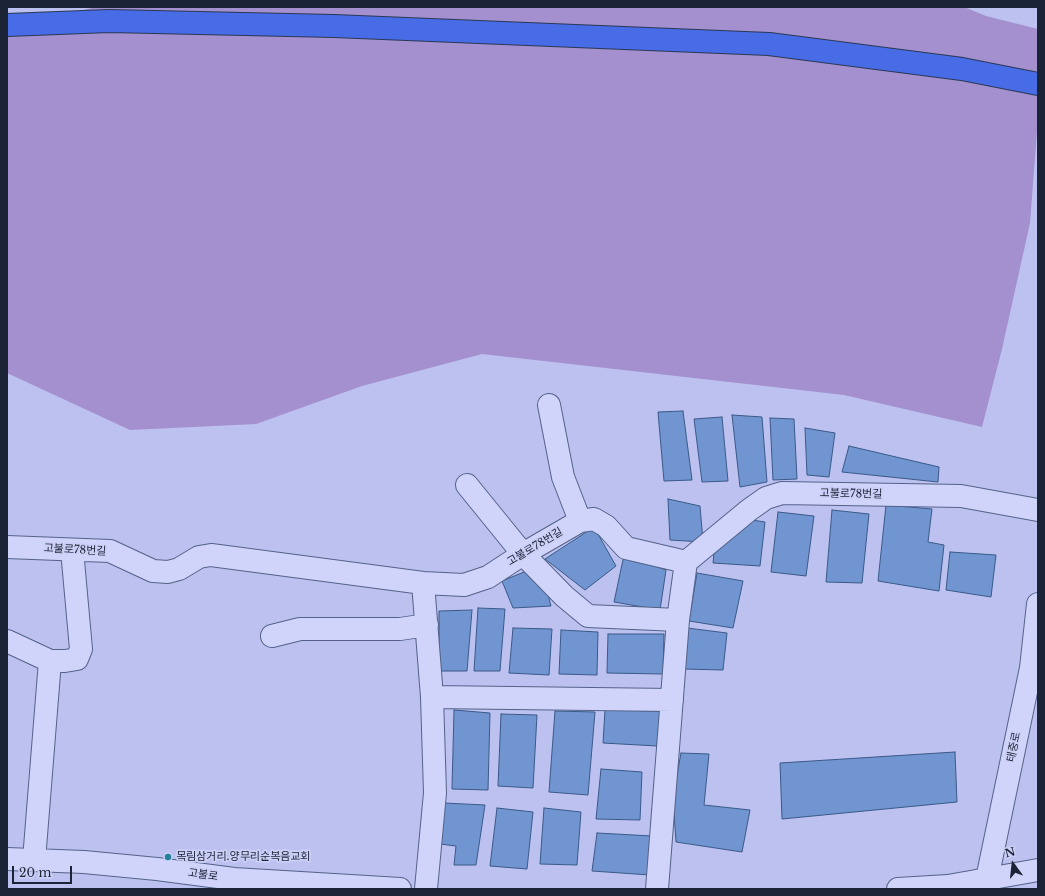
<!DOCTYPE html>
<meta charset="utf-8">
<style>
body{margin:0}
#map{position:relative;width:1045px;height:896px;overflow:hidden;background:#bcc1f0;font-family:"Libre Baskerville",serif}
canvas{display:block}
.frame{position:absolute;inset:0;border:8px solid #1b2336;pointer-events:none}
.north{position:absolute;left:993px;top:844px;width:40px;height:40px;-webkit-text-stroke:3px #ccd0f7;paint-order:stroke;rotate:345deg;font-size:11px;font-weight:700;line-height:16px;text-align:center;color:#1b2336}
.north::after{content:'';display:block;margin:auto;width:14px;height:18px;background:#1b2336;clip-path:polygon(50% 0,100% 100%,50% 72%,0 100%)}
.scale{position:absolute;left:12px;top:866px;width:60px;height:18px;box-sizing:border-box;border:2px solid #1b2336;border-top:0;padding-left:5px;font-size:12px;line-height:14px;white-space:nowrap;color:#1b2336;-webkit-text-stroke:3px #ccd0f7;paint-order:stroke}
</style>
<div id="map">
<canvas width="1045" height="896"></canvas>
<div class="frame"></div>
<div class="north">N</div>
<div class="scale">20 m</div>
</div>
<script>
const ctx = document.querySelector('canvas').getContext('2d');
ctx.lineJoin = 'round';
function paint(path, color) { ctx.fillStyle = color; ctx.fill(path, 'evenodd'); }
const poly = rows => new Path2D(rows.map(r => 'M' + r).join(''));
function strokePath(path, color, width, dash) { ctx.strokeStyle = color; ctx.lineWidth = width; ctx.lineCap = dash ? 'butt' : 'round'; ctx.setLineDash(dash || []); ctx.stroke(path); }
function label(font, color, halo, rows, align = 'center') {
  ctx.font = font + ' "Libre Baskerville","Noto Sans KR",serif'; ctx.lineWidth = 3.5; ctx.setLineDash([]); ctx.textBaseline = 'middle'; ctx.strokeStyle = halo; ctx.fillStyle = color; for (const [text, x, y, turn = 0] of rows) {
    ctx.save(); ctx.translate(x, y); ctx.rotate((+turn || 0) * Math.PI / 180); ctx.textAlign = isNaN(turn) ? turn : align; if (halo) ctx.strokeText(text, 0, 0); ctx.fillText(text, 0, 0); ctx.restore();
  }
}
paint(poly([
 [95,7,964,7,986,16,1038,29,1038,119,1030,223,1002,349,982,427,844,395,482,354,362,386,256,424,130,430,7,373,7,17,29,25]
]), '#a490ce');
const building = poly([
 [683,411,692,480,664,481,658,412,683,411],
 [732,415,762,417,767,482,740,487,732,415],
 [722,417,728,481,702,482,694,419,722,417],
 [770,418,794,419,797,479,773,480,770,418],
 [805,428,835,433,829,477,807,475,805,428],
 [849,446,939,467,938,482,842,472,849,446],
 [668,499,700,506,703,542,670,540,668,499],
 [886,505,932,509,928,542,944,545,939,591,878,581,886,505],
 [832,510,869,514,862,583,826,582,832,510],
 [778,512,814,516,806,576,771,572,778,512],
 [752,520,765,522,760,566,713,563,714,553,752,520],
 [594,527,616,566,585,590,545,559,594,527],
 [950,552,996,555,991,597,946,590,950,552],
 [624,555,666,570,660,610,614,602,624,555],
 [529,570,546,587,551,606,513,608,502,581,529,570],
 [697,573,743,581,733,628,689,621,697,573],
 [478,608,505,609,500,671,474,671,478,608],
 [472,610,467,671,439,671,439,611,472,610],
 [513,628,552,629,549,675,509,673,513,628],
 [687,628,727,633,723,670,684,669,687,628],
 [561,630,598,632,597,675,559,674,561,630],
 [608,634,664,634,663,674,607,673,608,634],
 [454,710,490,713,488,790,452,789,454,710],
 [605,710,660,711,657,746,603,743,605,710],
 [555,711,595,712,588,795,549,792,555,711],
 [501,714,537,715,533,788,498,786,501,714],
 [955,752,957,802,782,819,780,763,955,752],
 [681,753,709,754,704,805,750,810,742,852,676,842,673,797,681,753],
 [601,769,642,772,640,820,596,819,601,769],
 [444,803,485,805,476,865,454,865,456,846,440,844,444,803],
 [497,808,533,812,527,869,490,866,497,808],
 [544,808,581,812,577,865,540,864,544,808],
 [597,833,652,836,650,875,592,871,597,833]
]);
paint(building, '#7095d0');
strokePath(building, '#3a5988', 1);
const minor = poly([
 [549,405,563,477,580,521],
 [467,485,523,554,564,596,588,616,678,620],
 [7,547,110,551,153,571,168,572,179,569,199,557,211,555,423,583,464,585,488,577,523,554,580,521,594,519,606,526,626,548,686,562,749,510,766,498,782,493,961,496,1038,510],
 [423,583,432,697,435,793,426,889],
 [272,636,300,629,400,629,427,625],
 [7,641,50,661,65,661,77,659,81,649,72,550],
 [432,697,672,700],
 [7,859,84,862,157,869,234,879,400,889],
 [34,860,50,661],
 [657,889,678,620,686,562],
 [898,889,948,886,1038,870],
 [986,889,987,879,1031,668,1038,604]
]);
const highway = poly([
 [7,25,109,21,334,26,769,44,962,69,1038,84]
]);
strokePath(minor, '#556288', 24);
strokePath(highway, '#2a3855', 24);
strokePath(minor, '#d0d4fa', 22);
strokePath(highway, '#476ce5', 22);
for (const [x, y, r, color] of [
 [168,857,4,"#22829a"]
]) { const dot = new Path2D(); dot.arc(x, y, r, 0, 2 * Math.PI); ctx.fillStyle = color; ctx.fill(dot); strokePath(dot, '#ccd0f7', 1.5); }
label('11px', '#1b2336', '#ccd0f7', [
 ["고불로78번길",851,494,1],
 ["고불로78번길",535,547,-31],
 ["고불로78번길",75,550,3],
 ["태중로",1014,747,-78],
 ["고불로",203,875,8]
]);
label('11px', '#1b2336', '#ccd0f7', [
 ["목림삼거리.양무리순복음교회",176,857]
], 'left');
</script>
